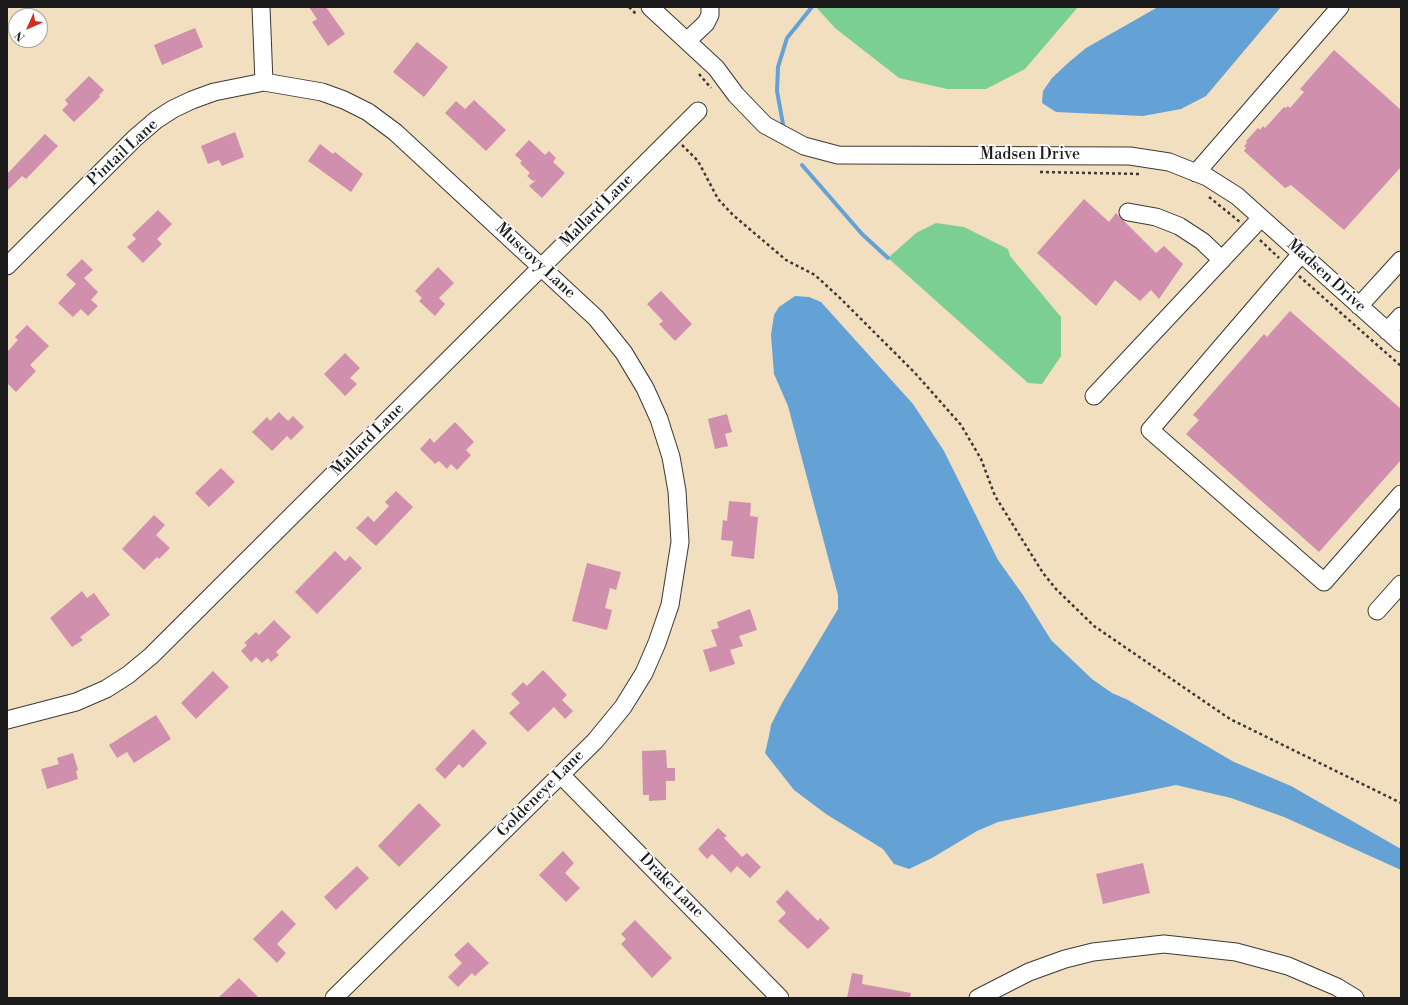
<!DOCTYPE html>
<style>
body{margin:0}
#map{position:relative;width:1408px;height:1005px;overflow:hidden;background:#f1dfc0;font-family:"Libre Bodoni",serif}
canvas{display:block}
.frame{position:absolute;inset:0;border:8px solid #1c1c1c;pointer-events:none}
.north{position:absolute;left:8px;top:8px;width:40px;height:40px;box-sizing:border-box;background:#fff;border:1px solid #a4a4a4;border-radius:50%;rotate:225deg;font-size:11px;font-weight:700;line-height:16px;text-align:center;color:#1c1c1c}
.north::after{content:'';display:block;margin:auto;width:14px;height:18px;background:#c8321e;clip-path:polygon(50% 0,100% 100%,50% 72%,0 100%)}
</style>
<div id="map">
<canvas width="1408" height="1005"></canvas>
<div class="frame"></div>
<div class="north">N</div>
</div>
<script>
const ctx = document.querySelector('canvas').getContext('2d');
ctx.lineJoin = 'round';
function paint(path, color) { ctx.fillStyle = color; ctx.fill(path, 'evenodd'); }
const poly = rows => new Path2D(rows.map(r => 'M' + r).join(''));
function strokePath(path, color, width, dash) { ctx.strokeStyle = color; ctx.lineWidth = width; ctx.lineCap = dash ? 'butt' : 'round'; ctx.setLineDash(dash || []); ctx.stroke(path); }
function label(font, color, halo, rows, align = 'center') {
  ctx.font = font + ' "Libre Bodoni",serif'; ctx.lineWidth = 3.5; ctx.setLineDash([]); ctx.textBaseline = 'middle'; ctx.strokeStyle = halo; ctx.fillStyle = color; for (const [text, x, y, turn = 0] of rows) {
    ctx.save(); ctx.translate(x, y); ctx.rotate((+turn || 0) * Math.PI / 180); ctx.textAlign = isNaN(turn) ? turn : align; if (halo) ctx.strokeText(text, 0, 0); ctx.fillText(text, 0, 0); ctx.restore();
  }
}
paint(poly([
 [816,7,1078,7,1025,69,986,89,947,89,899,78,835,28],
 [936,223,964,227,1008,249,1010,256,1061,317,1061,356,1042,384,1028,383,888,258,916,233]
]), '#7bcf92');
paint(poly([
 [1158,7,1281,7,1206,96,1181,109,1143,116,1056,112,1042,103,1043,91,1052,78,1068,63,1086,48],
 [795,296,809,297,821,302,913,404,944,451,998,560,1023,595,1051,640,1092,679,1112,693,1128,700,1234,762,1291,786,1401,849,1401,870,1284,817,1231,798,1176,785,998,822,977,831,932,858,909,869,894,864,883,849,826,814,794,790,765,753,769,736,771,725,782,703,838,609,838,595,788,406,774,374,771,335,774,315,779,307]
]), '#64a1d5');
strokePath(poly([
 [783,124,777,91,778,67,787,38,812,7],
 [802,165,862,234,888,258]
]), '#64a1d5', 4);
paint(poly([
 [309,7,326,7,345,34,328,46,312,22,317,19],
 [195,28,203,47,162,65,154,45],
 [417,42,448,67,424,97,393,72],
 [1334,50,1401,110,1401,167,1344,230,1291,185,1285,188,1244,151,1246,148,1244,146,1247,143,1246,141,1258,128,1260,130,1263,126,1265,128,1284,107,1286,108,1288,106,1290,108,1304,92,1300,89],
 [89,76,104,90,99,95,100,97,74,122,62,110,68,104,65,100],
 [474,100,506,130,486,151,445,113,456,101,465,109],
 [235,132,244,157,222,166,219,160,208,164,201,146],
 [45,134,58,146,26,179,22,176,7,191,7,174],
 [529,140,545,155,549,151,556,158,553,162,565,173,542,198,529,186,537,179,533,181,527,176,530,173,520,163,522,161,515,155],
 [320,144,333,154,335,152,363,174,351,192,308,161],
 [1084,199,1109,222,1116,213,1156,253,1164,246,1183,264,1159,299,1151,290,1140,301,1115,280,1096,306,1037,253],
 [158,210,172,224,157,239,162,244,143,263,127,247,136,239,132,235],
 [82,259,93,270,84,278,98,292,91,300,98,306,88,316,81,309,73,317,58,303,76,284,66,275],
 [438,267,454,283,439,298,445,304,435,316,419,301,422,298,415,291],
 [661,291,692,324,675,341,659,324,663,321,647,304],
 [1290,311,1401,409,1401,460,1319,552,1186,434,1199,420,1193,415,1264,334,1267,337],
 [27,325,49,346,30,365,36,371,16,392,7,383,7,352,18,340,15,337],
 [345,353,360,368,350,378,357,384,345,396,324,374],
 [279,412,288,421,293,416,304,427,291,440,287,436,272,451,252,432,267,417,270,421],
 [727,414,732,432,725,434,728,446,715,449,708,419],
 [455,422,474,442,466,450,471,455,457,470,451,464,447,469,439,461,435,464,420,449,430,438,434,443],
 [221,468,235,482,209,507,195,493],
 [396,491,413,507,376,546,356,528,368,516,374,522,389,506,385,502],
 [729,501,751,503,750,516,758,517,754,559,731,556,733,541,721,540,723,520,727,521],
 [154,515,165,525,156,535,170,548,159,559,157,557,144,570,122,549],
 [335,551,345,561,350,556,362,568,317,614,295,592],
 [587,563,621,572,616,590,610,588,605,608,612,610,607,630,572,621],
 [82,591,87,598,94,593,110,615,80,637,83,640,72,647,50,618],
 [750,609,757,630,739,636,743,646,730,650,735,664,710,672,703,650,717,646,711,630,719,628,717,622],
 [274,620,291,637,276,652,279,655,271,662,268,658,262,663,256,657,251,662,241,651,247,645,244,643,256,632,259,635],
 [543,670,567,695,562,700,573,711,565,719,554,707,528,732,509,713,520,703,511,694,523,682,527,686],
 [213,671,229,687,196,719,181,703],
 [156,715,171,739,134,763,127,752,117,758,109,745],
 [473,729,487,743,463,768,459,764,445,779,435,769],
 [666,750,667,768,675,768,675,781,666,781,666,800,649,801,649,795,643,795,642,751],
 [73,753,78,770,76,771,78,779,47,789,41,769,59,764,57,758],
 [419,803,441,825,399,867,378,846],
 [718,828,727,836,724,838,742,857,747,853,761,867,750,878,737,866,731,873,712,854,707,859,698,849],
 [563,851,574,863,565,873,580,888,566,902,539,875],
 [1143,863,1150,893,1103,904,1096,874],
 [357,866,369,878,336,910,324,897],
 [787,890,818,921,820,918,830,928,808,949,778,921,786,913,776,902],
 [282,910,296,924,277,944,286,953,277,963,253,939],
 [635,920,672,958,652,978,621,944,626,939,621,934],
 [468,942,489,963,475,976,472,973,458,987,448,977,462,963,454,955],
 [852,973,863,975,862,984,911,993,910,998,847,998],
 [239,978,259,998,218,998]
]), '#d08fad');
const minor = poly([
 [261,7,264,82],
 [650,7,716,68,736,95,765,125,804,146,838,155,1130,156,1169,162,1207,177,1237,196,1401,343],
 [687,41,706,23,710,15,710,7],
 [1196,173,1340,7],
 [1128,212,1156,217,1179,226,1202,241,1222,260],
 [1301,254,1150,430,1324,582,1401,494],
 [7,266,135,138,156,120,173,109,192,100,214,92,264,82,322,92,344,100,368,112,395,132,596,318,624,353,645,388,659,419,671,457,677,491,680,542,670,605,657,643,644,673,623,707,595,741,334,998],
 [1359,306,1401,260],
 [1387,331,1401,316],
 [1094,396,1261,218],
 [1377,611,1401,584],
 [7,720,76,702,106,689,128,675,151,656,698,111],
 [561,775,780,998],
 [978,998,1029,972,1065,959,1093,952,1164,944,1236,952,1288,966,1337,987,1355,998]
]);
strokePath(minor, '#3c3935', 19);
strokePath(poly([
 [629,7,637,15],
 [699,74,711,88],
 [682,145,698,161,718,199,733,215,786,260,815,275,841,299,915,373,961,425,981,459,995,496,1043,573,1056,589,1094,626,1230,719,1401,803],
 [1040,172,1141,174],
 [1209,197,1240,222],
 [1260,240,1279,258],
 [1299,276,1401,366]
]), '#3c3935', 2.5, [3, 3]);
strokePath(minor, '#fff', 17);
label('16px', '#1c1c1c', '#fff', [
 ["Pintail Lane",123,153,-43],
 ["Madsen Drive",1030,155],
 ["Mallard Lane",597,211,-45],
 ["Muscovy Lane",535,261,43],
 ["Madsen Drive",1326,276,42],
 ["Mallard Lane",368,440,-45],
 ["Goldeneye Lane",541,794,-45],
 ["Drake Lane",671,886,45]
]);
</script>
